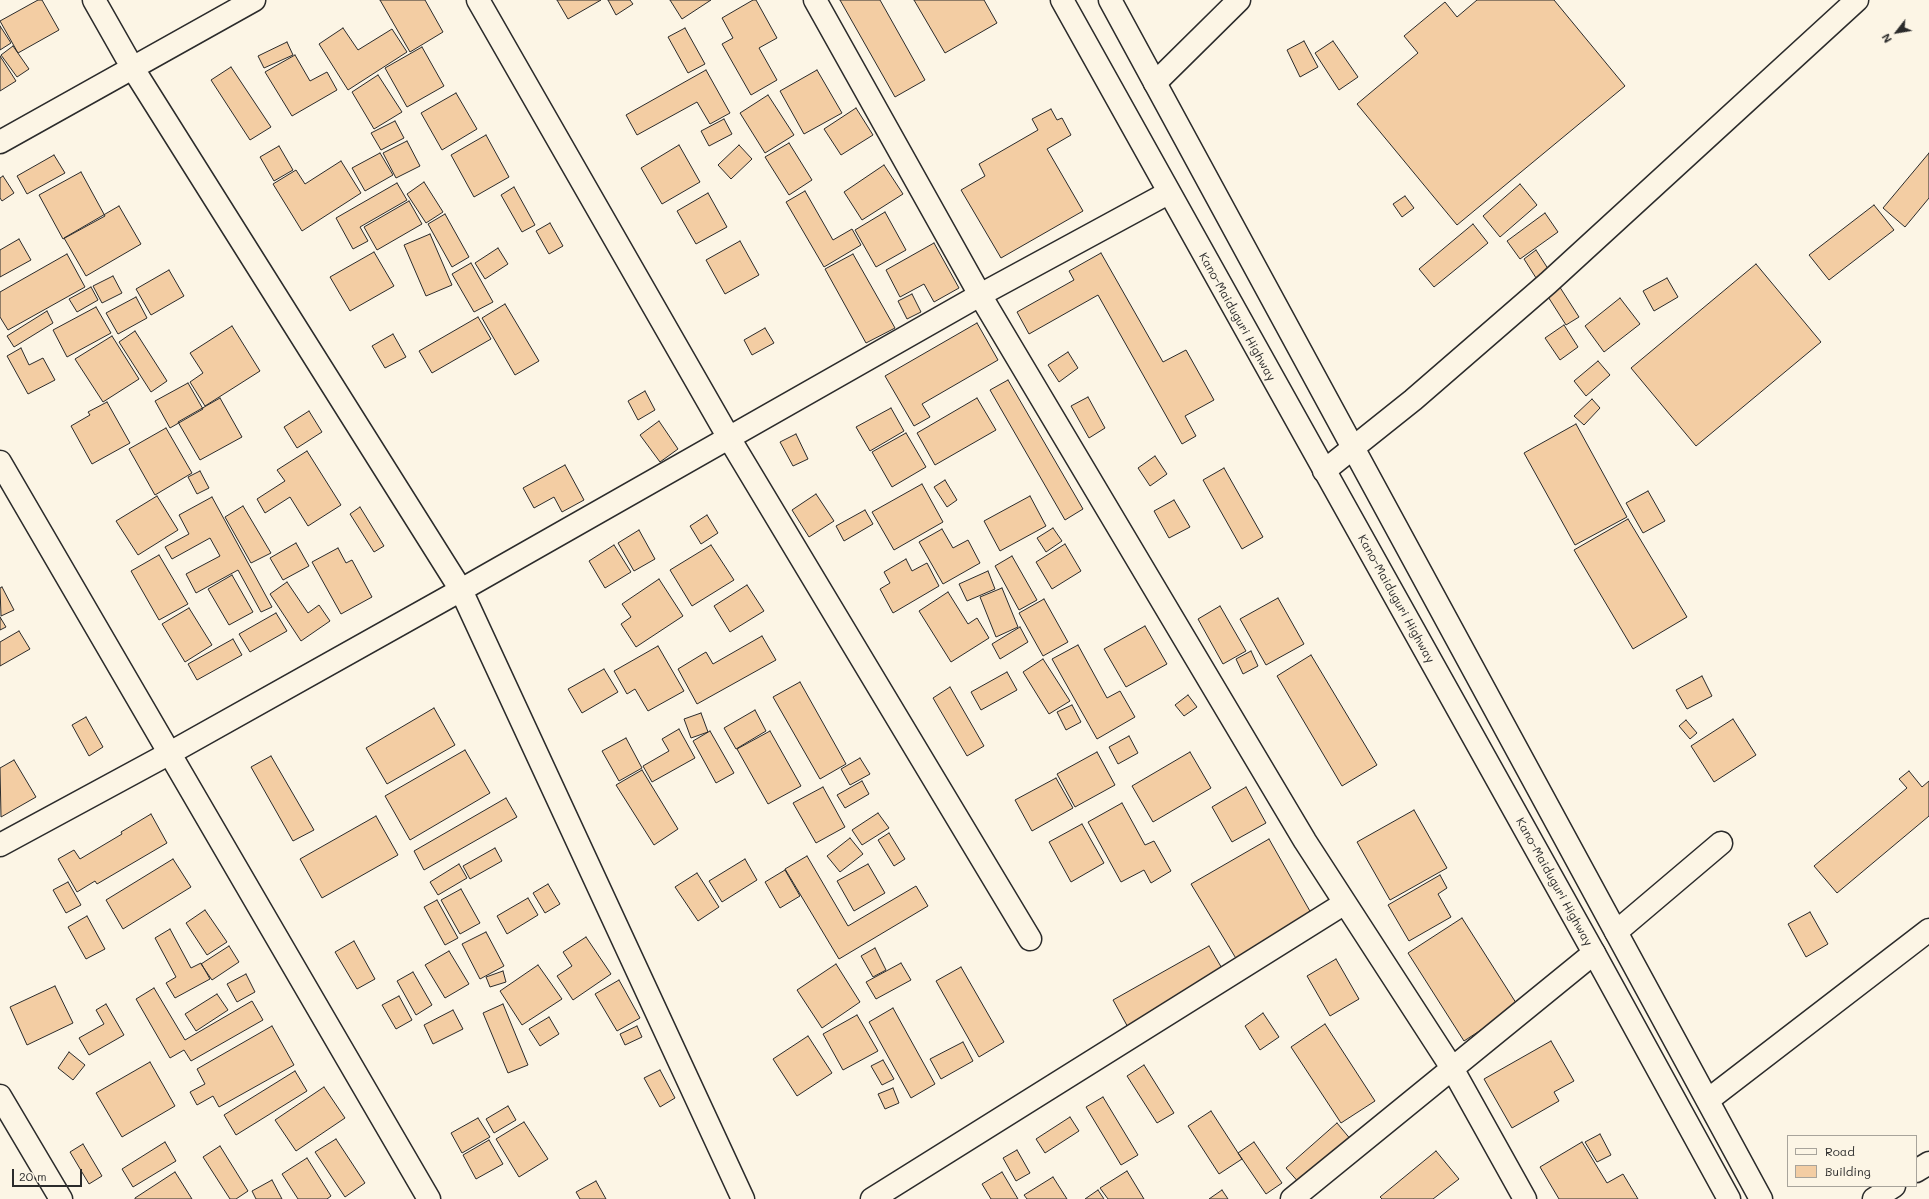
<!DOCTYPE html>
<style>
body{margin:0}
#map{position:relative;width:1929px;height:1199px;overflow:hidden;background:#fcf5e5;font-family:Mali,sans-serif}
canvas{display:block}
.legend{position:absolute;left:1787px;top:1135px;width:130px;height:52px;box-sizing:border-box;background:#fcf5e5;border:1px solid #a8a49b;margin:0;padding:5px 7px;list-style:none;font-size:12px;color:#2b2b2b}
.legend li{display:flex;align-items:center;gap:8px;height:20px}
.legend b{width:20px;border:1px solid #a8a49b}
.north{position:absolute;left:1877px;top:12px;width:40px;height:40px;-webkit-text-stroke:3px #fcf5e5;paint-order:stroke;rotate:239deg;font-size:11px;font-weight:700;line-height:16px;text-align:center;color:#2b2b2b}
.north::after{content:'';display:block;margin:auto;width:14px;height:18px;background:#2b2b2b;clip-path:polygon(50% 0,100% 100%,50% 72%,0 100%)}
.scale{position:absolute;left:12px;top:1169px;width:70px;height:18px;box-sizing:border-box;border:2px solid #2b2b2b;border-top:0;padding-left:5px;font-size:12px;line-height:14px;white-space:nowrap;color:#2b2b2b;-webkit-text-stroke:3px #fcf5e5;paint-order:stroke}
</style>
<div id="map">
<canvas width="1929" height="1199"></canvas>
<ul class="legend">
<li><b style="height:5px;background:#fcf5e5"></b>Road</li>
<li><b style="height:11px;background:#f3cda3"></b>Building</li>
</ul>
<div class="north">N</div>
<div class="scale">20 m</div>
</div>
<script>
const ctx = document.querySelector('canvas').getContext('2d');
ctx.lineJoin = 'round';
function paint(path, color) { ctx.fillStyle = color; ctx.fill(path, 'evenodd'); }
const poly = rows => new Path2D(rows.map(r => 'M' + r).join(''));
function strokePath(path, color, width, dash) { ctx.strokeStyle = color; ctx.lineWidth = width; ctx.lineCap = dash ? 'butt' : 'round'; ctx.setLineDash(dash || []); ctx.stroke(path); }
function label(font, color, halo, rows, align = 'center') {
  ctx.font = font + ' Mali,sans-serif'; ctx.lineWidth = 3; ctx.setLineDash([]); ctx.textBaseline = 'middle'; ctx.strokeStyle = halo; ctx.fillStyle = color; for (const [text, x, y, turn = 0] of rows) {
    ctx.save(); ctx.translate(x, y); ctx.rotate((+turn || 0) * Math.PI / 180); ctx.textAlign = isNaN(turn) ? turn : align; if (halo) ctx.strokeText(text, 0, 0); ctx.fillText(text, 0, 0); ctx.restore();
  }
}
const building = poly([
 [38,0,42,0,59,30,18,53,0,21,38,0],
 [380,0,425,0,443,32,410,52,380,0],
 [557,0,601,0,568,19,557,0],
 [608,0,630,0,633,4,616,15,608,0],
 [670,0,711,0,682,19,670,0],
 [753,0,756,0,777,38,759,48,777,80,751,95,722,44,733,38,722,18,753,0],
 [840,0,880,0,925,80,895,97,840,0],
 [914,0,984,0,997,23,945,53,914,0],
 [1477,0,1554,0,1625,86,1457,225,1357,104,1418,53,1404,36,1445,2,1457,17,1477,0],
 [0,26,11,43,0,50,0,26],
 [343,28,358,50,392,29,407,52,348,90,319,44,343,28],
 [685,28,705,64,688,73,668,37,685,28],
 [1304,41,1318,67,1300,77,1287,50,1304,41],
 [1333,41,1358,77,1339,90,1315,53,1333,41],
 [287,42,293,55,264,68,258,56,287,42],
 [13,46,29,69,17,77,1,55,13,46],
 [422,47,444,86,407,107,385,68,422,47],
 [295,55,310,81,327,72,337,90,292,116,265,72,295,55],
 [0,56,16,81,0,91,0,56],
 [231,67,271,127,250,140,211,80,231,67],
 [706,70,730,113,710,124,697,102,637,135,626,115,706,70],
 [817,70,842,113,804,134,780,91,817,70],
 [378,75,402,112,374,129,352,92,378,75],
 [456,93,477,129,442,150,421,113,456,93],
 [768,95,794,135,765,153,740,113,768,95],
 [856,108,873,135,841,155,824,129,856,108],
 [1051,109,1057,120,1062,118,1071,135,1047,149,1083,211,1001,258,961,190,985,176,979,164,1038,130,1032,119,1051,109],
 [724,119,732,134,709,146,701,131,724,119],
 [395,121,404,138,381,150,371,133,395,121],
 [486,135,509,177,474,197,451,155,486,135],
 [407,141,420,166,396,178,383,153,407,141],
 [789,143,812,180,789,195,765,157,789,143],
 [679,145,700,182,662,204,641,168,679,145],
 [739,145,752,159,731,179,718,165,739,145],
 [279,146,293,170,274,181,260,157,279,146],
 [380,153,393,175,365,191,352,168,380,153],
 [1929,153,1929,198,1905,227,1883,208,1929,153],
 [54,155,65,173,27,194,17,176,54,155],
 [341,161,361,193,302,231,273,184,296,170,305,184,341,161],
 [884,165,903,194,862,220,844,192,884,165],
 [81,172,105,216,63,239,39,195,81,172],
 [3,176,14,193,2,201,0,198,0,178,3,176],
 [424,182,443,212,426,223,407,194,424,182],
 [397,183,407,200,360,227,368,241,353,249,336,218,397,183],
 [1520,184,1537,205,1500,237,1483,216,1520,184],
 [514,187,535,225,522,232,501,195,514,187],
 [805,191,833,240,852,229,861,245,824,267,786,202,805,191],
 [708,193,727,227,696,244,677,211,708,193],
 [1405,196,1414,208,1402,217,1393,204,1405,196],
 [409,201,422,224,377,250,364,227,409,201],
 [1874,205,1894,230,1829,280,1809,255,1874,205],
 [119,206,141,244,86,276,64,238,119,206],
 [885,212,906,250,876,267,855,230,885,212],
 [1545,213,1558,232,1520,259,1507,241,1545,213],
 [445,214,469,257,452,267,428,224,445,214],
 [550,223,563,246,549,254,536,231,550,223],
 [1473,224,1488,243,1434,287,1419,269,1473,224],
 [430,234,452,285,426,296,404,245,430,234],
 [19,239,31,260,0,277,0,250,19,239],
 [740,241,759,275,725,294,706,260,740,241],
 [934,243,959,288,934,302,924,284,900,297,886,270,934,243],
 [498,248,508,264,485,279,475,263,498,248],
 [1536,250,1579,317,1566,325,1524,259,1536,250],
 [374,252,394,286,350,311,330,277,374,252],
 [1101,253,1163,362,1186,350,1214,400,1185,416,1196,436,1182,444,1098,295,1029,334,1017,312,1074,280,1069,271,1101,253],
 [67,254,85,287,8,330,0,317,0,292,67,254],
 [853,254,895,328,866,343,825,269,853,254],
 [471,263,493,302,474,312,452,274,471,263],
 [1756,264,1821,342,1696,446,1631,368,1756,264],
 [169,270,184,296,151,315,136,289,169,270],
 [113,276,122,293,102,303,93,286,113,276],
 [1667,278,1678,297,1654,311,1643,291,1667,278],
 [91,287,98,300,77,312,69,299,91,287],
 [912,294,921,312,907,319,898,301,912,294],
 [136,297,147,318,118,334,106,313,136,297],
 [1620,298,1640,324,1604,352,1585,326,1620,298],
 [505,304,539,361,515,375,482,318,505,304],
 [96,307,111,333,67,357,53,330,96,307],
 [47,311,53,323,14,347,7,336,47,311],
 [478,317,491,339,432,373,419,351,478,317],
 [977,323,998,360,922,404,930,417,914,426,885,376,977,323],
 [1564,325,1578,347,1560,360,1545,338,1564,325],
 [232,326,260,371,205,406,190,382,203,373,190,353,232,326],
 [765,328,774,343,752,355,744,340,765,328],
 [135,331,167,381,151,392,119,342,135,331],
 [393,334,406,357,385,368,372,346,393,334],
 [112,336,139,379,103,402,75,359,112,336],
 [21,348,29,365,43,358,55,380,28,394,7,356,21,348],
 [1068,352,1078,368,1059,382,1048,365,1068,352],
 [1598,361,1610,375,1586,396,1574,381,1598,361],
 [1008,380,1083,509,1065,520,990,390,1008,380],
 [188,383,203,409,170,428,155,401,188,383],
 [645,391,655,410,638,420,628,401,645,391],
 [1088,397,1105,428,1089,438,1071,406,1088,397],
 [220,398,242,437,200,460,178,422,220,398],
 [977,398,996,430,935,465,917,433,977,398],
 [1592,399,1600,408,1584,425,1574,416,1592,399],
 [107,402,130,443,92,464,71,426,90,415,88,412,107,402],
 [891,408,904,431,870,451,856,427,891,408],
 [309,411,322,432,297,448,284,427,309,411],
 [659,421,678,449,660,462,640,435,659,421],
 [1576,424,1627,517,1575,545,1524,453,1576,424],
 [166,428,192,473,155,495,129,449,166,428],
 [906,433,926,467,892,487,872,452,906,433],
 [796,434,808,459,793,466,780,442,796,434],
 [307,451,341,505,308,526,290,497,265,513,257,499,285,481,277,470,307,451],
 [1155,456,1167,474,1150,486,1138,468,1155,456],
 [565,465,584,500,562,512,554,497,534,508,523,488,565,465],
 [1224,468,1263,537,1242,549,1203,480,1224,468],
 [200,471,209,488,197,494,188,477,200,471],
 [945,480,957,500,947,507,934,487,945,480],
 [922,484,943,522,894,550,872,512,922,484],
 [1648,491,1665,521,1643,533,1626,503,1648,491],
 [816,494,834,521,809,537,792,510,816,494],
 [157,496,178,530,138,555,116,521,157,496],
 [1030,496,1046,526,1000,551,984,521,1030,496],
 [212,497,272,607,261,612,238,570,196,593,186,574,220,556,210,538,172,559,165,547,189,534,179,515,212,497],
 [1174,500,1190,527,1169,538,1154,511,1174,500],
 [243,506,271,553,251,563,225,517,243,506],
 [360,507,384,546,374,552,350,514,360,507],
 [865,510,873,524,844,541,836,526,865,510],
 [707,515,718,533,701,544,690,526,707,515],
 [1628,519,1687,617,1633,649,1574,550,1628,519],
 [1053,528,1062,541,1046,552,1037,538,1053,528],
 [942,529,953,548,968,540,980,563,943,584,919,542,942,529],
 [639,530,655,559,634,571,618,543,639,530],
 [296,543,309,566,283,580,270,558,296,543],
 [1065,544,1081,571,1052,589,1036,562,1065,544],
 [614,545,631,572,605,588,589,561,614,545],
 [711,545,734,580,692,606,670,570,711,545],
 [338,548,346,563,352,560,372,597,341,614,312,562,338,548],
 [159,555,188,604,159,620,131,571,159,555],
 [1012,556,1037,600,1019,610,995,566,1012,556],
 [906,559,912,571,927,563,939,586,893,613,880,589,890,583,884,572,906,559],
 [988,571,995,589,967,601,959,584,988,571],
 [232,575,253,612,229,625,208,589,232,575],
 [659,579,683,616,636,647,621,624,631,617,622,604,659,579],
 [287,582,308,613,319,605,330,621,301,641,270,594,287,582],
 [747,585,764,611,730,632,714,606,747,585],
 [2,587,14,610,1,616,0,588,2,587],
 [1002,588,1018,627,996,637,980,597,1002,588],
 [948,592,968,624,977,618,989,638,951,662,919,611,948,592],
 [1278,598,1304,644,1266,665,1240,619,1278,598],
 [1044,599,1068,642,1043,656,1019,613,1044,599],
 [1220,606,1246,651,1223,664,1198,619,1220,606],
 [189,608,212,645,185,662,162,624,189,608],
 [276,613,287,631,250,652,239,634,276,613],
 [0,617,6,627,0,630,0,617],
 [1145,626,1167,664,1126,687,1104,649,1145,626],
 [1020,627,1028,642,1000,659,992,644,1020,627],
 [19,631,30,649,0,666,0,642,19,631],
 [762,636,776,660,697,704,678,669,706,652,713,664,762,636],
 [233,639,242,655,197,680,188,664,233,639],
 [1078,645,1107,698,1120,691,1135,717,1097,739,1052,659,1078,645],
 [658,646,684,691,648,711,635,689,627,694,614,671,658,646],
 [1251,651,1258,666,1243,674,1236,659,1251,651],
 [1311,655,1377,765,1342,786,1277,676,1311,655],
 [1043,659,1070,701,1049,714,1023,672,1043,659],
 [604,669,618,692,582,713,568,689,604,669],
 [1007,672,1017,690,981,710,971,692,1007,672],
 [1702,676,1712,696,1687,709,1676,690,1702,676],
 [800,682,846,764,820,779,773,697,800,682],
 [950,687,984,746,967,756,933,698,950,687],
 [1188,695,1197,707,1184,716,1175,705,1188,695],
 [1072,705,1081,722,1066,730,1057,712,1072,705],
 [434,708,455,745,387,784,366,748,434,708],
 [755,710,766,731,736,749,724,728,755,710],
 [701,713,708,732,691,738,684,719,701,713],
 [86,717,103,747,89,756,72,725,86,717],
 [1733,719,1756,755,1714,782,1691,746,1733,719],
 [1686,720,1697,733,1690,739,1679,726,1686,720],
 [679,729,695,758,652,782,643,766,669,751,662,739,679,729],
 [710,731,734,773,716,783,693,741,710,731],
 [770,731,801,786,768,804,737,749,770,731],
 [1129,736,1138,753,1118,764,1109,747,1129,736],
 [626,738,642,768,619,781,602,751,626,738],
 [465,750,490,793,410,840,385,796,465,750],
 [1097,752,1115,785,1075,807,1057,774,1097,752],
 [1190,752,1211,788,1153,822,1132,786,1190,752],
 [271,756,314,830,293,841,251,767,271,756],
 [860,758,870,774,850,785,841,769,860,758],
 [14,760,36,797,1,817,0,768,14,760],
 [642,770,678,829,654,845,616,785,642,770],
 [1909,771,1922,787,1929,781,1929,816,1837,893,1814,866,1907,788,1899,779,1909,771],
 [1056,778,1073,808,1032,831,1015,800,1056,778],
 [862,781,869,794,845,808,837,795,862,781],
 [823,787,845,827,816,843,793,803,823,787],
 [1246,787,1266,823,1232,842,1212,807,1246,787],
 [506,798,517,817,424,870,414,851,506,798],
 [1122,803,1145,845,1154,841,1171,871,1151,883,1144,870,1121,882,1088,822,1122,803],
 [1414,810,1447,868,1390,900,1357,842,1414,810],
 [878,813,889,828,862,845,852,830,878,813],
 [151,814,167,843,97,884,95,881,77,892,58,859,74,850,80,859,122,834,121,832,151,814],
 [376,816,398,855,322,898,300,859,376,816],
 [1082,824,1104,863,1071,882,1049,842,1082,824],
 [889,833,905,859,894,866,878,840,889,833],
 [850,838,863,854,840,872,827,856,850,838],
 [1269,839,1319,927,1243,970,1191,884,1269,839],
 [495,848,502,861,470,879,463,866,495,848],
 [807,856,848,926,916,886,928,906,839,959,785,869,807,856],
 [173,859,191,887,123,929,106,900,173,859],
 [745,859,757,880,722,902,709,881,745,859],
 [459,864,467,878,438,895,430,882,459,864],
 [868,864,885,893,854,911,837,881,868,864],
 [785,870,800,896,780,908,765,882,785,870],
 [697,873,719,907,698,921,675,887,697,873],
 [1440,875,1447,888,1438,894,1451,917,1409,941,1388,905,1440,875],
 [68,882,81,905,66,913,53,890,68,882],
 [548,884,560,904,545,913,533,893,548,884],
 [461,889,480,923,460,934,441,900,461,889],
 [528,898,538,915,507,934,497,916,528,898],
 [437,900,458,938,445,945,424,907,437,900],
 [205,910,227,942,207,955,186,923,205,910],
 [1810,912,1828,944,1806,957,1788,924,1810,912],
 [87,916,105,949,86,959,68,927,87,916],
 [1462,918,1518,1006,1464,1041,1408,953,1462,918],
 [170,929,191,968,201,963,210,979,175,998,166,983,176,977,155,938,170,929],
 [486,932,504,966,480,979,462,944,486,932],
 [586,937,611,974,573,1000,557,976,572,966,563,952,586,937],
 [354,941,375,979,357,989,335,952,354,941],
 [229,946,239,962,212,980,201,964,229,946],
 [1209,946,1227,977,1130,1031,1113,1000,1209,946],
 [875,948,886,970,873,977,861,956,875,948],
 [449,951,469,984,445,998,425,965,449,951],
 [1336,959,1359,999,1330,1016,1307,976,1336,959],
 [901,963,911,980,876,999,866,982,901,963],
 [836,964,860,1002,822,1028,797,990,836,964],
 [538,965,562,999,522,1025,500,991,538,965],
 [961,967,1004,1042,979,1057,936,981,961,967],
 [503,971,506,982,490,987,486,977,503,971],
 [413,972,432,1005,416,1015,397,981,413,972],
 [246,974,255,992,237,1002,227,984,246,974],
 [619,980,640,1018,617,1031,595,994,619,980],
 [55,986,73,1023,27,1045,10,1007,55,986],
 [154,988,185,1040,252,1001,263,1020,191,1061,184,1050,170,1058,136,999,154,988],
 [217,994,228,1010,196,1031,185,1014,217,994],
 [399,996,412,1020,396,1029,382,1005,399,996],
 [106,1004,124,1035,89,1055,79,1038,104,1024,96,1010,106,1004],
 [503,1004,528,1065,508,1073,483,1013,503,1004],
 [893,1008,935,1084,911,1098,869,1022,893,1008],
 [453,1010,463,1029,433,1044,424,1025,453,1010],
 [1263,1013,1279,1037,1260,1050,1245,1026,1263,1013],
 [857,1015,878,1051,843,1070,823,1034,857,1015],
 [549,1017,559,1034,540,1046,529,1029,549,1017],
 [1325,1024,1375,1101,1341,1123,1291,1047,1325,1024],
 [272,1026,294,1065,219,1107,213,1096,197,1105,190,1092,205,1084,197,1069,272,1026],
 [637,1026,642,1037,625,1045,620,1034,637,1026],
 [808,1036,832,1073,797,1096,773,1059,808,1036],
 [1551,1041,1574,1081,1554,1092,1559,1101,1512,1128,1484,1079,1551,1041],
 [963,1042,973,1061,941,1079,930,1059,963,1042],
 [69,1052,85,1065,73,1080,58,1068,69,1052],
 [883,1060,894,1079,882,1085,871,1066,883,1060],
 [150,1062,175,1106,122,1137,96,1093,150,1062],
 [1144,1065,1174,1113,1157,1123,1127,1076,1144,1065],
 [660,1070,675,1098,660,1107,644,1078,660,1070],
 [295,1071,307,1091,236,1135,224,1115,295,1071],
 [324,1087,345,1118,296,1151,275,1120,324,1087],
 [893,1088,899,1103,885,1109,878,1094,893,1088],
 [1103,1097,1138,1155,1121,1165,1086,1107,1103,1097],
 [508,1106,516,1120,494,1133,486,1119,508,1106],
 [1211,1111,1242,1159,1219,1174,1188,1126,1211,1111],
 [1070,1117,1079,1131,1045,1153,1036,1139,1070,1117],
 [478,1118,490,1137,462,1153,451,1133,478,1118],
 [524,1122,548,1159,519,1177,496,1139,524,1122],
 [1337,1123,1352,1141,1301,1185,1286,1168,1337,1123],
 [1600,1134,1611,1155,1597,1162,1585,1142,1600,1134],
 [336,1139,365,1183,345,1197,315,1152,336,1139],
 [489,1140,503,1164,476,1179,463,1155,489,1140],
 [165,1142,176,1161,133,1187,122,1169,165,1142],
 [1254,1142,1282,1183,1266,1194,1238,1153,1254,1142],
 [1582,1142,1607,1183,1623,1174,1638,1199,1559,1199,1540,1167,1582,1142],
 [83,1144,102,1176,89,1184,70,1152,83,1144],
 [220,1146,248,1191,236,1199,230,1199,203,1157,220,1146],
 [1017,1150,1030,1173,1016,1181,1003,1158,1017,1150],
 [1436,1151,1459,1179,1433,1199,1382,1199,1380,1197,1436,1151],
 [307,1158,331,1196,327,1199,298,1199,282,1174,307,1158],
 [1127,1171,1144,1199,1108,1199,1100,1188,1127,1171],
 [175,1172,192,1199,135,1199,135,1198,175,1172],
 [1002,1172,1018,1199,991,1199,982,1184,1002,1172],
 [1053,1177,1067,1199,1027,1199,1024,1195,1053,1177],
 [272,1180,282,1199,256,1199,252,1191,272,1180],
 [596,1181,606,1199,580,1199,576,1192,596,1181],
 [1098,1190,1104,1199,1085,1199,1098,1190],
 [1222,1190,1228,1199,1209,1199,1222,1190]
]);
paint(building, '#f3cda3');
strokePath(building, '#2b2b2b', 1);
const minor = poly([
 [94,0,132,67,461,590,743,1199],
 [478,0,729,438,1030,939],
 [815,0,980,295,1305,841,1452,1068,1525,1199],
 [1155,83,1239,0],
 [0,142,254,0],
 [0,462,429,1199],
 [1324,471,1413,400,1548,283,1857,0],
 [1616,932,1721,843],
 [0,1096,61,1199],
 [1708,1100,1929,930],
 [1916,1171,1929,1163],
 [872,1199,1345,903],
 [1292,1199,1594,953],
 [1874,1199,1894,1186]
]);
const tertiary = poly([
 [0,845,170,753,461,590,980,295,1168,193]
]);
const trunk = poly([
 [1062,0,1594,953,1729,1199],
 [1110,0,1761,1199]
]);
strokePath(minor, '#2b2b2b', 25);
strokePath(tertiary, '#2b2b2b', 25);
strokePath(trunk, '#2b2b2b', 25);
strokePath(minor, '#fcf5e5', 22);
strokePath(tertiary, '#fcf5e5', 22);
strokePath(trunk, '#fcf5e5', 22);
label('12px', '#2b2b2b', '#fcf5e5', [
 ["Kano-Maiduguri Highway",1237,317,61],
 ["Kano-Maiduguri Highway",1396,599,61],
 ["Kano-Maiduguri Highway",1554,882,61]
]);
</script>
